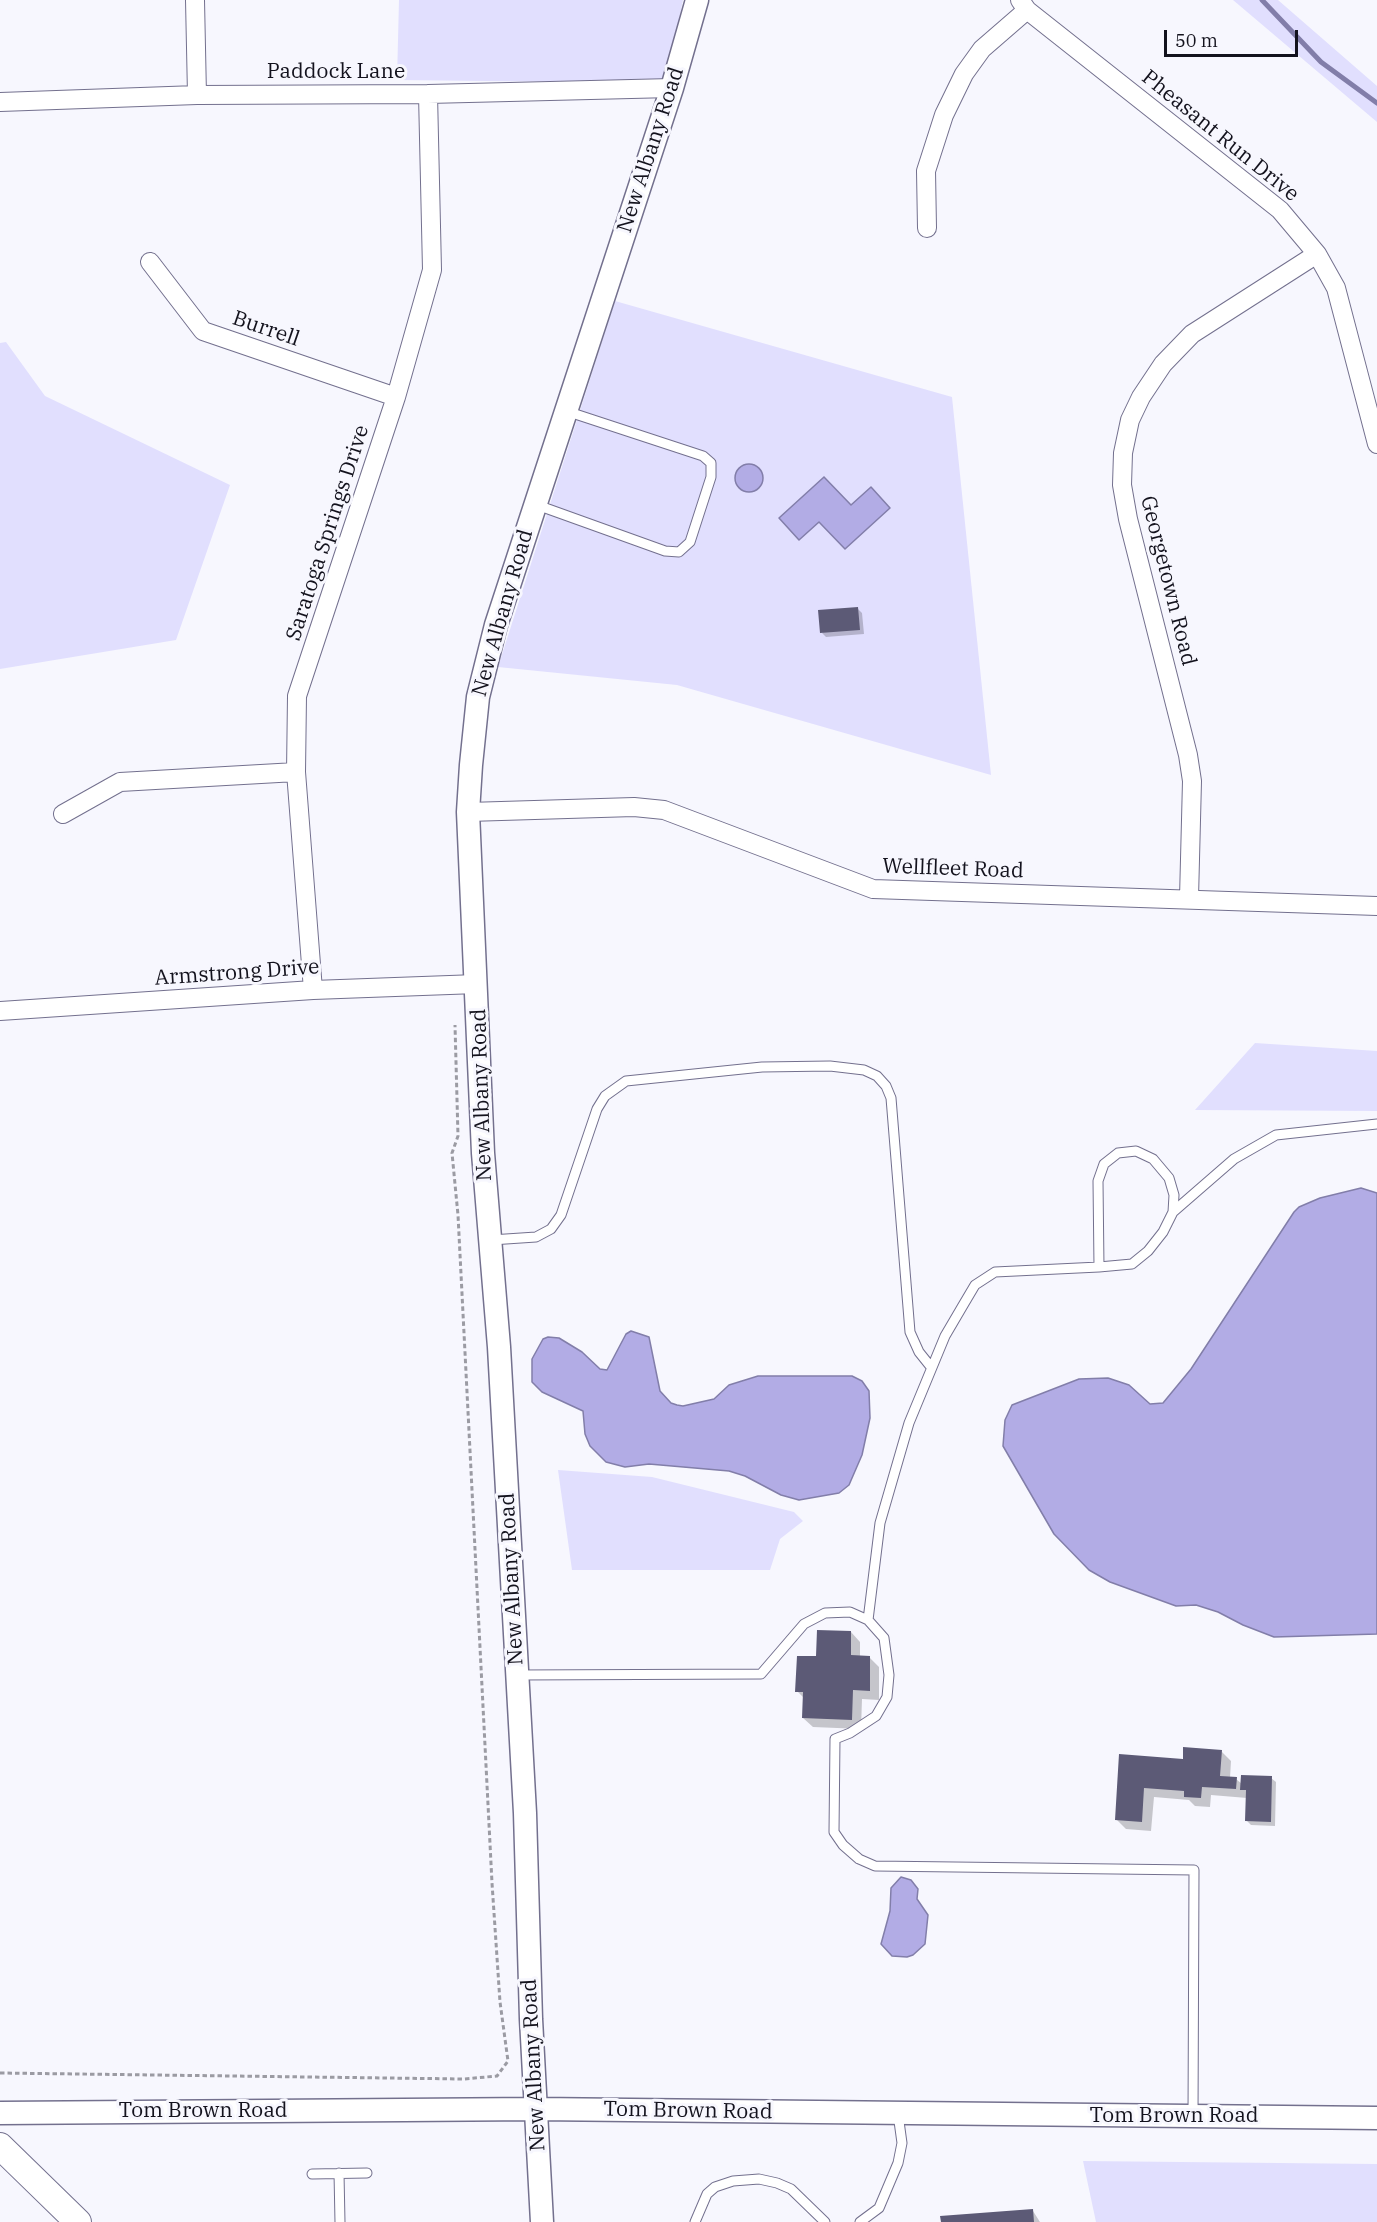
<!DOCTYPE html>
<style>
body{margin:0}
#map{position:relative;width:1377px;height:2222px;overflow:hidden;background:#f7f7fe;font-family:"IBM Plex Serif",serif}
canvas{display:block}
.scale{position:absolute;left:1164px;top:30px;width:134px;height:27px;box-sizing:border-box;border:3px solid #13121d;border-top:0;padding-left:8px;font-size:18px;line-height:21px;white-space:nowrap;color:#13121d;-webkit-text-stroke:4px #f7f7fe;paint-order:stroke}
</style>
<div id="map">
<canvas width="1377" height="2222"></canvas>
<div class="scale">50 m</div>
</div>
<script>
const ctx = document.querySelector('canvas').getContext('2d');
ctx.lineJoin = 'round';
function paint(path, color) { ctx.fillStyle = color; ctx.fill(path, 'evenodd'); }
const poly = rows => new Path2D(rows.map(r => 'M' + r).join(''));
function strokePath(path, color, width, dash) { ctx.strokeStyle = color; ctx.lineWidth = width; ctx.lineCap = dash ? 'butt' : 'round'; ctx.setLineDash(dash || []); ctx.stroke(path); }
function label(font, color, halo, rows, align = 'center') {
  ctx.font = font + ' "IBM Plex Serif",serif'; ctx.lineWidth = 6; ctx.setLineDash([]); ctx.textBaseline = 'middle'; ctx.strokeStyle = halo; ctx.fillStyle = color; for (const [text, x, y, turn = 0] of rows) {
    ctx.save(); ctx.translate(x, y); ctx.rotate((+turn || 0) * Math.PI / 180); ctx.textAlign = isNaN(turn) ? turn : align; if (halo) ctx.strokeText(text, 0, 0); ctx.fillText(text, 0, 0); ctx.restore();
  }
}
paint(poly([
 [399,0,683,0,666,83,397,80],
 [1233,0,1278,0,1377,86,1377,122],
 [615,301,952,397,991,775,677,685,498,667],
 [6,342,45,396,230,485,176,640,0,669,0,343],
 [1255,1043,1377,1051,1377,1111,1195,1110],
 [558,1470,652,1477,794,1512,803,1521,780,1539,770,1570,572,1570],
 [1083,2161,1377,2164,1377,2222,1096,2222]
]), '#e1dffe');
const water = poly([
 '735 478a14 14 0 1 1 28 0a14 14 0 1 1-28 0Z',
 [824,477,851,505,871,487,890,508,845,549,819,522,799,540,779,518,824,477],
 [1361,1188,1377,1193,1377,1634,1274,1637,1243,1625,1218,1612,1196,1605,1176,1606,1110,1582,1089,1570,1054,1534,1003,1446,1005,1420,1012,1405,1079,1379,1108,1378,1129,1385,1150,1404,1163,1403,1191,1369,1294,1212,1299,1207,1320,1198,1361,1188],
 [631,1331,649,1337,660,1391,671,1403,677,1405,683,1406,714,1399,729,1385,758,1376,852,1376,862,1381,869,1391,870,1418,862,1455,849,1485,839,1493,799,1500,781,1495,745,1476,729,1471,649,1464,625,1467,606,1462,590,1446,585,1434,583,1411,542,1392,532,1382,532,1359,543,1339,548,1337,559,1338,582,1352,600,1369,607,1370,626,1334,631,1331],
 [901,1877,911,1880,918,1889,917,1899,928,1915,925,1944,913,1955,907,1957,892,1956,881,1944,890,1911,891,1888,901,1877]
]);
paint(water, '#b2ace5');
strokePath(water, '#827ea9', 1.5);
paint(poly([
 [857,608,862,613,864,634,826,637,822,633],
 [851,1632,860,1642,860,1657,870,1658,879,1667,879,1700,862,1699,861,1729,813,1727,803,1718,804,1698,797,1691,818,1658],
 [1222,1752,1231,1761,1230,1778,1236,1779,1242,1784,1271,1778,1276,1782,1275,1826,1251,1825,1247,1821,1247,1798,1211,1795,1210,1807,1195,1806,1189,1800,1154,1797,1151,1831,1126,1829,1116,1819,1121,1756,1184,1761],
 [1033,2211,1040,2222,942,2222]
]), '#0003');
strokePath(poly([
 [1262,0,1321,62,1377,103]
]), '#827ea9', 5);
paint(poly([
 [858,607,860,630,820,633,818,610],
 [817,1630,851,1631,851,1655,870,1656,870,1691,853,1690,852,1720,802,1718,803,1692,795,1692,797,1656,816,1656],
 [1183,1747,1222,1750,1220,1776,1237,1777,1236,1789,1202,1787,1201,1798,1184,1797,1184,1791,1144,1788,1142,1822,1115,1820,1119,1754,1183,1759],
 [1241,1775,1272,1776,1271,1822,1245,1821,1246,1790,1240,1790],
 [1033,2209,1034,2222,941,2222,940,2216]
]), '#5c5a76');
const service = poly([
 [537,505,665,551,679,552,690,542,711,477,711,463,703,456,566,411],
 [1173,1212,1234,1159,1276,1135,1377,1124],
 [491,1240,536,1237,551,1229,561,1215,597,1109,605,1096,626,1081,762,1067,830,1066,864,1070,877,1076,886,1086,891,1098,910,1332,919,1352,931,1367],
 [868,1620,880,1523,909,1423,945,1336,962,1307,975,1285,995,1272,1099,1267,1132,1264,1148,1251,1163,1232,1173,1212,1174,1195,1169,1178,1153,1159,1136,1151,1118,1153,1104,1164,1098,1181,1099,1267],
 [517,1675,761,1674,804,1624,825,1613,850,1612,868,1620,884,1638,889,1675,887,1697,876,1716,850,1733,835,1739,834,1832,843,1845,859,1859,875,1866,1194,1870,1193,2117],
 [339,2173,340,2222],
 [312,2174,367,2173],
 [695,2222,707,2194,715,2187,733,2181,759,2179,777,2183,791,2189,825,2222],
 [860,2222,879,2208,898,2163,902,2143,898,2114]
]);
const minor = poly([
 [195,0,197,95],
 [1020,0,1027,10,1280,210,1317,254,1336,288,1377,444],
 [0,102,197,95,428,94,672,88],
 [927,228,926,171,944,115,964,74,982,49,1027,10],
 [150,262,203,331,396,397],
 [468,812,634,807,664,810,873,889,1377,906],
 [63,814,120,782,296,772],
 [1189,898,1192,781,1188,755,1128,519,1122,485,1123,453,1130,420,1141,397,1163,364,1192,334,1317,254],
 [313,990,296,772,297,696,396,397,432,270,428,94],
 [0,1011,313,990,477,984]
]);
const tertiary = poly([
 [0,2113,537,2109,1377,2118],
 [542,2222,531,2019,525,1813,499,1347,483,1153,468,812,471,765,478,697,496,625,672,88,697,0]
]);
const secondary = poly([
 [0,2146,78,2222]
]);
strokePath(service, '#73708e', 11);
strokePath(minor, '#73708e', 20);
strokePath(tertiary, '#73708e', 25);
strokePath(secondary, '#73708e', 28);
strokePath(poly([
 [0,2073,464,2079,497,2076,508,2061,500,2002,492,1883,458,1215,452,1153,458,1136,455,1025]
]), '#9b9ba3', 3, [4.5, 3]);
strokePath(service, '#fff', 9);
strokePath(minor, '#fff', 18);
strokePath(tertiary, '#fff', 22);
strokePath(secondary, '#fff', 26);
label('21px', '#13121d', '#f7f7fe', [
 ["Paddock Lane",336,72],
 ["Pheasant Run Drive",1220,136,39],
 ["New Albany Road",651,150,-72],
 ["Burrell",266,329,19],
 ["Saratoga Springs Drive",328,533,-72],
 ["Georgetown Road",1168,581,76],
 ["New Albany Road",503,613,-74],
 ["Wellfleet Road",953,869,2],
 ["Armstrong Drive",237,973,-4],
 ["New Albany Road",482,1095,-92],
 ["New Albany Road",512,1579,-93],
 ["New Albany Road",534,2065,-93],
 ["Tom Brown Road",203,2111],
 ["Tom Brown Road",688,2111,1],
 ["Tom Brown Road",1174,2116]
]);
</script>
